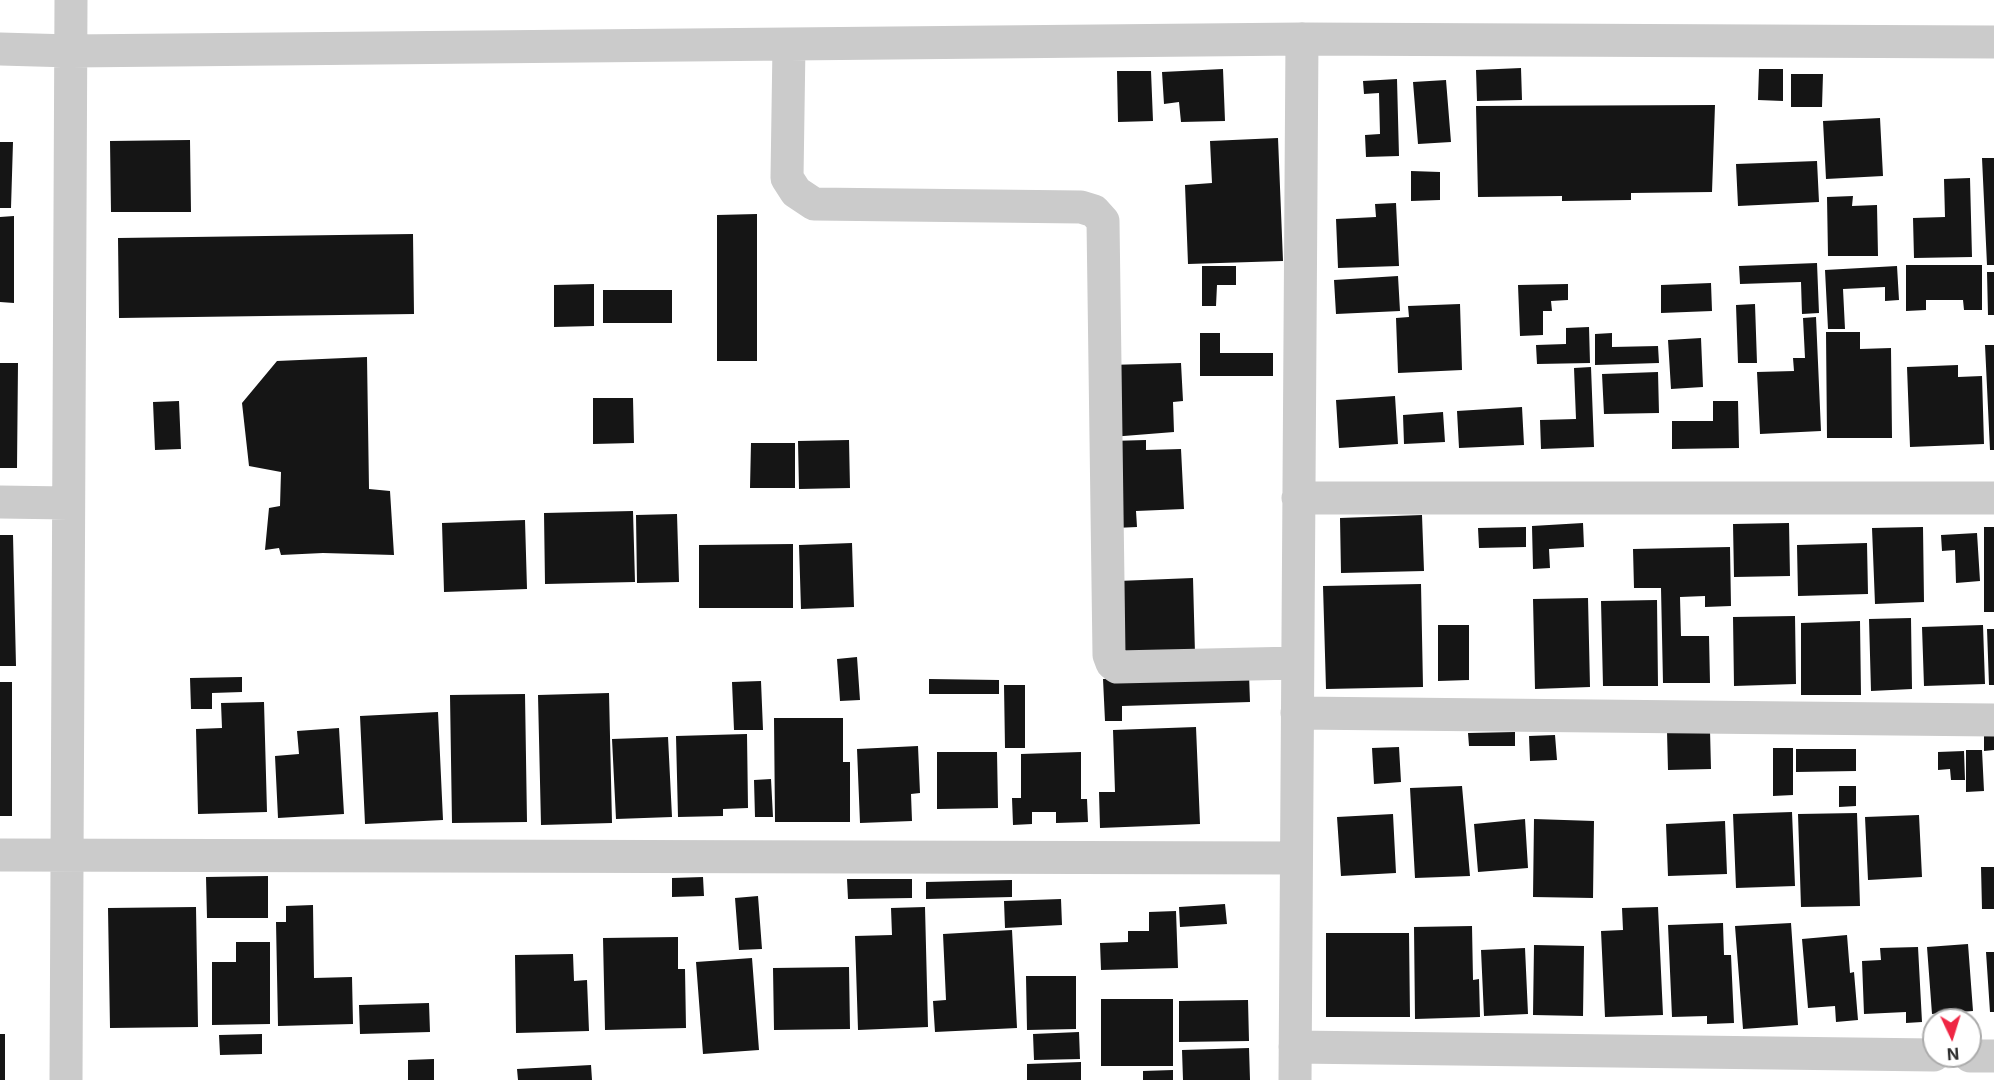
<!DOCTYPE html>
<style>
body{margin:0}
#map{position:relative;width:1994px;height:1080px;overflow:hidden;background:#fff;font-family:Inter,sans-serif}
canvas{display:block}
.north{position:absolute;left:1922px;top:1008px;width:60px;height:60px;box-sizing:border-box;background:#fff;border:2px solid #ababab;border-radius:50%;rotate:176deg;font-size:16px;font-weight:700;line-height:24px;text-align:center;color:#2e2e2e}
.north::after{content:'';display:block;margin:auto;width:21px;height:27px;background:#ef2644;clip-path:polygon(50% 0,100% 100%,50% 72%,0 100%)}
</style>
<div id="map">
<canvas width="1994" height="1080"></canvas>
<div class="north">N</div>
</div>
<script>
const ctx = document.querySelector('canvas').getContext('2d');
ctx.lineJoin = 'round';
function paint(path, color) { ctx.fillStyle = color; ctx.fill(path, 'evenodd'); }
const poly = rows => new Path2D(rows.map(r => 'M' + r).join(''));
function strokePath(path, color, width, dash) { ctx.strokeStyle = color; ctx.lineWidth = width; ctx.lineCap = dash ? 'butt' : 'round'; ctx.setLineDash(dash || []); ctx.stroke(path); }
paint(poly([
 [1521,68,1522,100,1477,101,1476,70],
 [1223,69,1225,121,1181,122,1179,102,1164,104,1162,72],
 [1759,69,1783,69,1783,101,1758,100],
 [1117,71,1151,71,1153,121,1118,122],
 [1791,74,1823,74,1822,107,1791,107],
 [1397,79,1399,156,1366,157,1365,135,1380,134,1379,93,1364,94,1363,81],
 [1446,80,1451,142,1418,144,1413,82],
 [1715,105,1712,192,1631,193,1631,200,1562,201,1562,196,1478,197,1476,106],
 [1880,118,1883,176,1826,179,1823,121],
 [1278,138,1283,261,1188,264,1185,185,1212,183,1210,141],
 [190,140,191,212,111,212,110,141],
 [0,142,13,142,11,208,0,208],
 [1982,158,1994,158,1994,265,1987,265],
 [1817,161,1819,202,1738,206,1736,164],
 [1411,171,1440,172,1440,200,1411,201],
 [1970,178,1972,257,1914,258,1913,218,1945,217,1944,179],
 [1853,196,1852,206,1877,205,1878,256,1828,256,1827,197],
 [1396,203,1399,266,1338,268,1336,219,1376,217,1375,204],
 [757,214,757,361,717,361,717,215],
 [14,216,14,303,0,302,0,217],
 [413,234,414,314,119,318,118,238],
 [1817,263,1819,313,1802,314,1801,282,1740,284,1739,266],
 [1906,265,1982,265,1982,310,1964,310,1963,300,1926,300,1926,310,1906,311],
 [1202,266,1236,266,1236,285,1217,285,1216,306,1202,306],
 [1897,266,1899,300,1885,301,1885,287,1843,289,1845,329,1828,329,1825,270],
 [1987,272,1994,272,1994,315,1988,315],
 [1398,276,1400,311,1336,314,1334,280],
 [1711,283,1712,311,1661,313,1661,285],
 [594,284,594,326,554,327,554,285],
 [1568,284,1568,300,1551,301,1552,311,1543,311,1543,335,1520,336,1518,285],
 [603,290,672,290,672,323,603,323],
 [1460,304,1462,370,1398,373,1396,318,1409,317,1408,306],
 [1755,304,1757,363,1738,363,1736,305],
 [1816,317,1821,431,1760,434,1757,372,1794,371,1793,358,1805,358,1803,318],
 [1589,327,1590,363,1537,364,1536,345,1566,344,1566,328],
 [1826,332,1860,332,1860,349,1891,348,1892,438,1827,438],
 [1200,333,1220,333,1220,353,1273,353,1273,376,1200,376],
 [1612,333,1612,347,1658,346,1659,363,1595,365,1595,334],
 [1701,338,1703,387,1671,389,1668,340],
 [1985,345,1994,345,1994,450,1990,450],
 [367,357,369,489,390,491,394,555,323,553,281,555,279,548,265,550,269,508,280,506,281,472,249,466,242,403,277,361],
 [0,363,18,363,17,468,0,468],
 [1181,363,1183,401,1173,402,1174,432,1111,437,1109,365],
 [1958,365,1958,377,1982,376,1984,444,1910,447,1907,367],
 [1591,367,1594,447,1541,449,1540,420,1576,419,1574,368],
 [1658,372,1659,413,1604,414,1602,374],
 [1395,396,1398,444,1339,448,1336,400],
 [593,398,633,398,634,443,593,444],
 [179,401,181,449,155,450,153,402],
 [1713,401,1738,401,1739,448,1672,449,1672,421,1713,421],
 [1522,407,1524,445,1459,448,1457,411],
 [1443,412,1445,442,1404,444,1403,415],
 [849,440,850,488,799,489,798,441],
 [1146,440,1146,450,1181,449,1184,509,1136,511,1137,527,1115,528,1111,441],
 [751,443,795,443,795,488,750,488],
 [633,511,635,582,545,584,544,513],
 [677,514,679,582,637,583,636,515],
 [1422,515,1424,571,1341,573,1340,518],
 [525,520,527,589,444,592,442,523],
 [1583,523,1584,547,1549,549,1550,568,1533,569,1532,526],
 [1789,523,1790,576,1734,577,1733,524],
 [1526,527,1526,547,1479,548,1478,528],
 [1923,527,1924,602,1875,604,1872,528],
 [1984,527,1994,527,1994,612,1984,612],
 [1977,533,1980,581,1956,583,1955,550,1942,551,1941,535],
 [0,535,13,535,16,666,0,666],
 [852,543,854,607,801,609,799,545],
 [1867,543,1868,594,1798,596,1797,545],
 [793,544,793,608,699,608,699,545],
 [1730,547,1731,606,1705,607,1705,596,1680,597,1681,636,1709,636,1710,683,1663,683,1661,588,1634,588,1633,549],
 [1193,578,1195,654,1121,656,1118,581],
 [1421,584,1423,687,1326,689,1323,586],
 [1588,598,1590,687,1535,689,1533,599],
 [1657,600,1658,686,1603,686,1601,601],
 [1795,616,1796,684,1734,686,1733,617],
 [1911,618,1912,689,1871,691,1869,619],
 [1860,621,1861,695,1801,695,1801,623],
 [1438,625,1469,625,1469,680,1438,681],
 [1983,625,1985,684,1924,686,1922,627],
 [1987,629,1994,629,1994,685,1989,685],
 [857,657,860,700,840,701,837,659],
 [1249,674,1250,702,1122,706,1122,721,1105,721,1103,679],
 [242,677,242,692,212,693,212,709,191,709,190,678],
 [929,679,999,680,999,694,929,694],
 [761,681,763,730,734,730,732,682],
 [0,682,12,682,12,816,0,816],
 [1004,685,1025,685,1025,748,1005,748],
 [609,693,612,823,541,825,538,695],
 [525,694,527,822,452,823,450,695],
 [264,702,267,812,198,814,196,729,222,728,221,703],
 [438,712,443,820,365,824,360,716],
 [774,718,843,718,843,762,850,762,850,822,775,822],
 [1196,727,1200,824,1100,828,1099,792,1115,792,1113,730],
 [339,728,344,814,278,818,275,756,299,754,297,731],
 [1710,730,1711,769,1668,770,1667,731],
 [1515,732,1515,746,1469,746,1468,733],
 [747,734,748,808,723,809,723,816,678,817,676,736],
 [1984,734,1994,734,1994,750,1984,751],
 [1555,735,1557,760,1530,761,1529,736],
 [668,737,672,817,616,819,612,739],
 [918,746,920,793,911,794,912,821,860,823,857,749],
 [1399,747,1401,782,1374,784,1372,748],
 [1773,748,1793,748,1793,795,1773,796],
 [1796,749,1856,749,1856,771,1796,772],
 [1966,750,1982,750,1984,791,1966,792],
 [1964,751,1965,780,1951,780,1950,769,1938,770,1938,752],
 [937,752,997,752,998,808,937,809],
 [1081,752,1081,799,1087,799,1088,822,1056,823,1056,812,1032,812,1032,824,1013,825,1012,798,1021,798,1021,754],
 [771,779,773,817,755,817,754,780],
 [1462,786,1470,876,1415,878,1410,788],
 [1839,786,1856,786,1856,806,1839,807],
 [1792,812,1795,886,1736,888,1733,814],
 [1857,813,1860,906,1801,907,1798,814],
 [1393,814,1396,873,1341,876,1337,817],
 [1919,815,1922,877,1868,880,1865,817],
 [1525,819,1528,868,1478,872,1474,824],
 [1534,819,1594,821,1593,898,1533,897],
 [1725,821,1727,874,1668,876,1666,824],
 [1981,867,1994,867,1994,909,1982,909],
 [268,876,268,918,207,918,206,877],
 [703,877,704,896,672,897,672,878],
 [847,879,912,879,912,898,848,899],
 [1012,880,1012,897,926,899,926,882],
 [758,896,762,949,739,950,735,898],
 [1061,899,1062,925,1005,928,1004,901],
 [1225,904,1227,924,1180,927,1179,907],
 [313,905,314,978,352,977,353,1024,278,1026,276,922,286,922,286,906],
 [196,907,198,1027,110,1028,108,908],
 [925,907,928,1027,858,1030,855,936,892,935,891,908],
 [1658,907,1663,1015,1605,1017,1601,931,1623,930,1622,908],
 [1176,911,1178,968,1101,970,1100,943,1128,942,1128,931,1149,931,1149,912],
 [1723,923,1724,955,1731,955,1734,1023,1707,1024,1707,1016,1672,1017,1668,925],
 [1791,923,1798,1025,1743,1029,1735,926],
 [1472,926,1473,980,1479,979,1480,1017,1415,1019,1414,927],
 [1012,930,1017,1028,935,1032,933,1001,946,1000,943,934],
 [1326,933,1409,933,1410,1017,1326,1017],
 [1847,935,1850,973,1854,972,1858,1020,1836,1022,1835,1006,1808,1008,1802,939],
 [678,937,678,969,685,969,686,1028,605,1030,603,938],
 [236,942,270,942,270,1024,212,1025,212,962,236,962],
 [1968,944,1973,1011,1932,1014,1927,947],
 [1534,945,1584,946,1583,1016,1533,1015],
 [1918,947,1922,1022,1906,1023,1906,1012,1864,1014,1862,961,1881,960,1880,948],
 [1525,948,1528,1014,1484,1016,1481,950],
 [1986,952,1994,952,1994,1012,1990,1012],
 [573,954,574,981,587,980,589,1031,516,1033,515,955],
 [752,958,759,1050,703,1054,696,962],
 [849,967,850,1029,774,1030,773,968],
 [1026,976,1076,976,1076,1029,1027,1030],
 [1101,999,1173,999,1173,1066,1101,1066],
 [1248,1000,1249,1041,1179,1042,1179,1001],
 [429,1003,430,1032,360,1034,359,1005],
 [1079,1032,1080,1059,1034,1060,1033,1034],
 [0,1034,5,1034,5,1080,0,1080],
 [262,1034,262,1054,220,1055,219,1035],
 [1249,1048,1250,1080,1183,1080,1182,1050],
 [434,1059,434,1080,408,1080,408,1060],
 [1081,1062,1081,1080,1027,1080,1027,1064],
 [591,1065,592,1080,518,1080,517,1069],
 [1173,1070,1173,1080,1143,1080,1143,1071]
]), '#151515');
strokePath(poly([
 [789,45,787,178,796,192,814,204,1081,207,1094,211,1103,221,1109,655,1112,663,1117,667,1297,663],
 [0,49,71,51,1302,39,1994,42],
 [1298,498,1994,498],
 [0,502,68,503],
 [1297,713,1994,720],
 [0,855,1296,858],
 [1295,1047,1934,1055],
 [1970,1056,1994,1056],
 [66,1080,71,0],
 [1295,1080,1302,39]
]), '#cbcbcb', 33);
</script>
